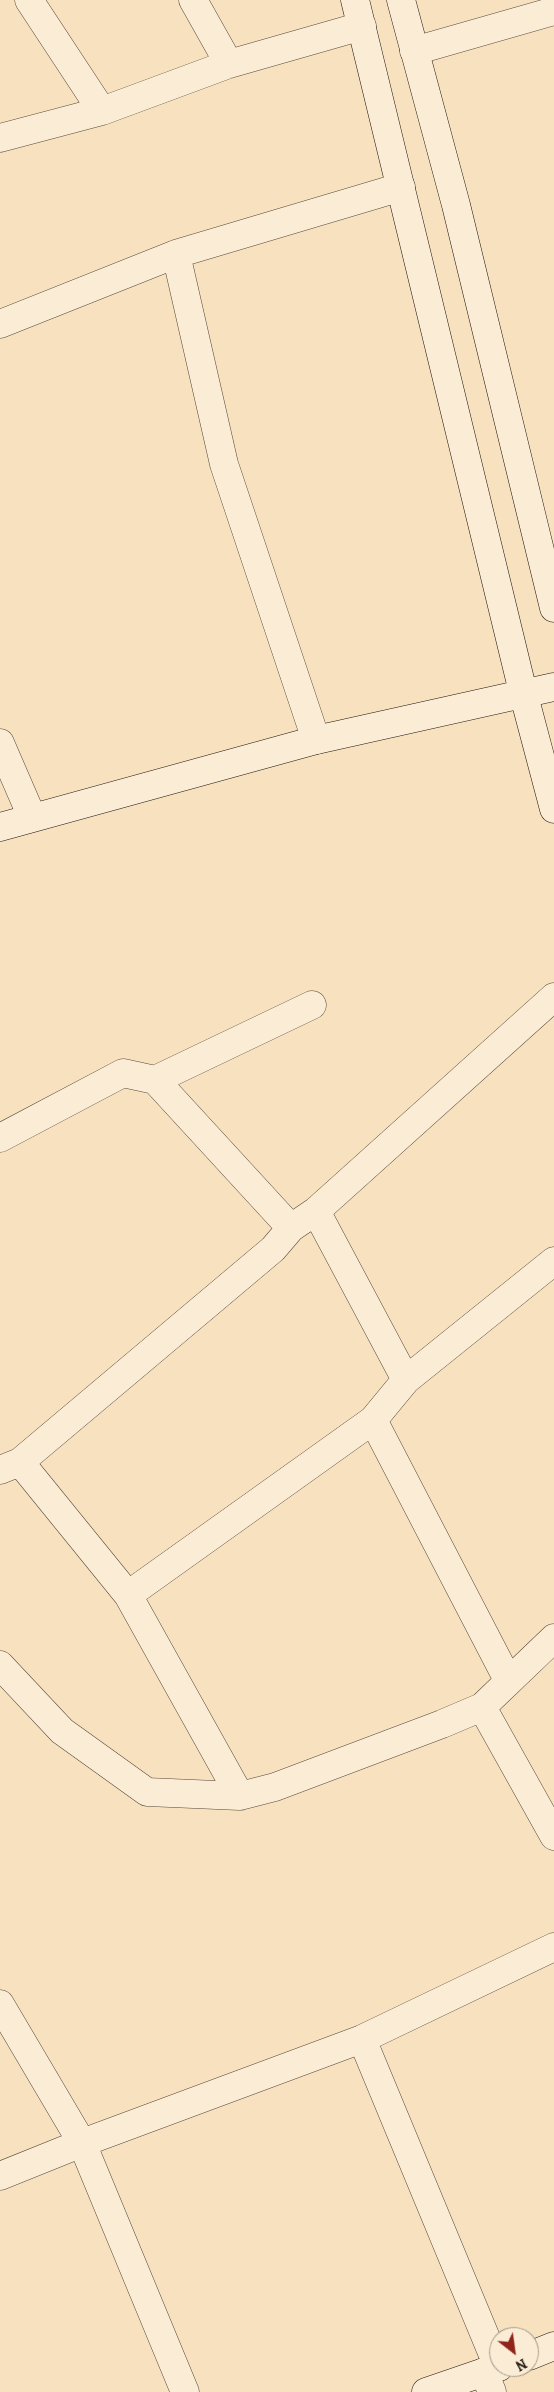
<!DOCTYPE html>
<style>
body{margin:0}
#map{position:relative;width:554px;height:2392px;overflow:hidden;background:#f8e1be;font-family:Alegreya,serif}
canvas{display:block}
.north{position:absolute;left:489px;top:2327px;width:50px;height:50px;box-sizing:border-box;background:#faecd5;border:1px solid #a39687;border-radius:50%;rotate:150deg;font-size:14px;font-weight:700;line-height:20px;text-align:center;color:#211611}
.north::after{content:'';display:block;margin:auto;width:18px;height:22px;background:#8f2418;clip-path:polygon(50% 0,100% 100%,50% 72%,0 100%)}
</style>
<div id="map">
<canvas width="554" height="2392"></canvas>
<div class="north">N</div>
</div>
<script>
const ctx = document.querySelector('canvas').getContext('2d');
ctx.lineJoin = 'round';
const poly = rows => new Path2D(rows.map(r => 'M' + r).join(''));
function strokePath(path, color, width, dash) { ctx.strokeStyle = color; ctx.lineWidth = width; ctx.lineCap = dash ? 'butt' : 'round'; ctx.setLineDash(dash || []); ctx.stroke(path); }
const street = poly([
 [29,0,102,111],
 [193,0,229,64],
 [414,51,554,11],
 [0,138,102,111,229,64,362,26],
 [176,254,224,464,316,740],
 [0,324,176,254,401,187],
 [0,743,32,817],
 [155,1080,291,1228],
 [0,1138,123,1073,155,1080,312,1005],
 [316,1211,406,1380],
 [373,1420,508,1680],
 [20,1462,128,1595,240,1796],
 [0,1470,20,1462,273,1249,291,1228,316,1211,554,997],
 [128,1595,373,1420,406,1380,554,1261],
 [0,1665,62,1731,147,1792,240,1796,275,1787,442,1724,482,1707,554,1638],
 [482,1707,554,1836],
 [0,2004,82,2143,185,2392],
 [362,2039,498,2367],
 [0,2176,82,2143,362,2039,554,1947],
 [484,2372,492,2392]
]);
const secondary = poly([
 [355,0,523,692,554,809],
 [401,0,456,205,554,608],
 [0,827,316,740,554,687],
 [529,2356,554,2346],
 [426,2392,499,2367]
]);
strokePath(street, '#57493c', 29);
strokePath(secondary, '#211611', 29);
strokePath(street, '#faecd5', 28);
strokePath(secondary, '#faecd5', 28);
</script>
